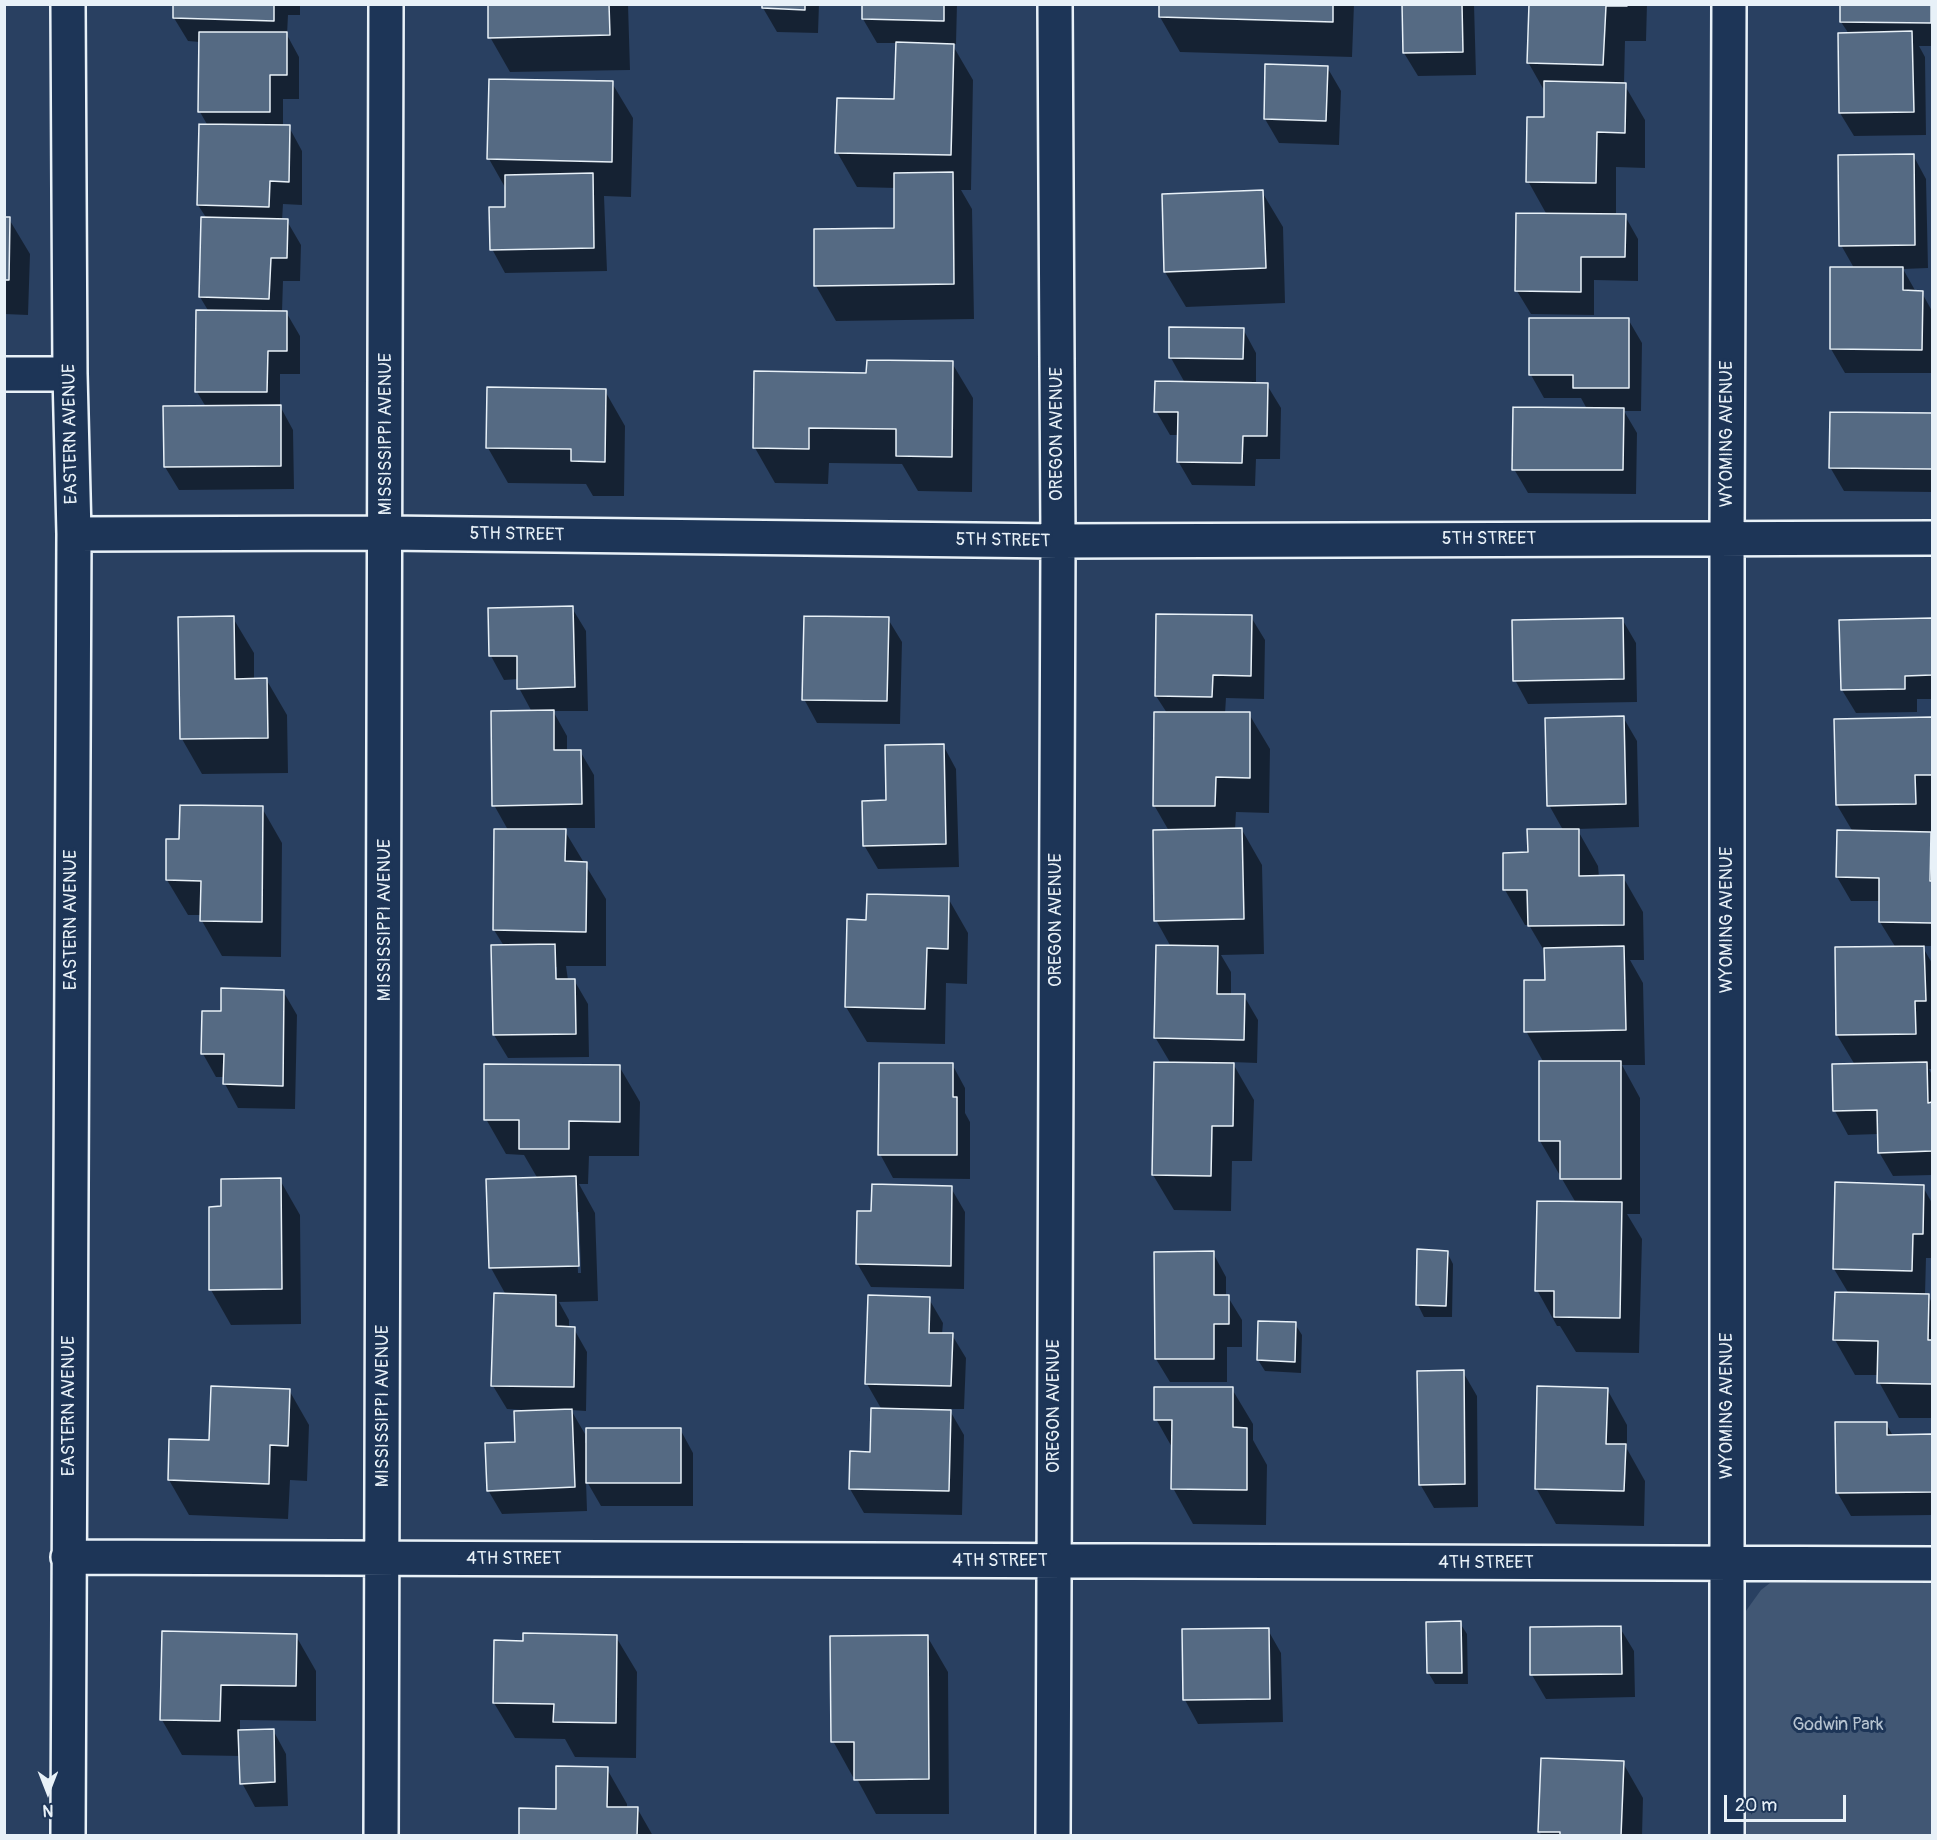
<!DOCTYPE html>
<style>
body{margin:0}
#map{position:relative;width:1937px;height:1840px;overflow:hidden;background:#294061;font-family:Pangolin,sans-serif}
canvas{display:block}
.frame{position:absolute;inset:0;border:6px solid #e8f1f8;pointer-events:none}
.north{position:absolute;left:18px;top:1762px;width:60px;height:60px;-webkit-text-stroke:4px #1d3557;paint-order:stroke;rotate:180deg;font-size:16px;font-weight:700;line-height:24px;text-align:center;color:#e8f1f8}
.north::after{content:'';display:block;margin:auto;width:21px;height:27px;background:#e8f1f8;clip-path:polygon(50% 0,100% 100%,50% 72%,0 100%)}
.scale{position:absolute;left:1724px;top:1795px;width:122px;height:27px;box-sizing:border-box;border:3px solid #e8f1f8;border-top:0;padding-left:8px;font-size:18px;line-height:21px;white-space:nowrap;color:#e8f1f8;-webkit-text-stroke:4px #1d3557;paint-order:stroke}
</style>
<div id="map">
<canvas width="1937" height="1840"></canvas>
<div class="frame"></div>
<div class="north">N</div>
<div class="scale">20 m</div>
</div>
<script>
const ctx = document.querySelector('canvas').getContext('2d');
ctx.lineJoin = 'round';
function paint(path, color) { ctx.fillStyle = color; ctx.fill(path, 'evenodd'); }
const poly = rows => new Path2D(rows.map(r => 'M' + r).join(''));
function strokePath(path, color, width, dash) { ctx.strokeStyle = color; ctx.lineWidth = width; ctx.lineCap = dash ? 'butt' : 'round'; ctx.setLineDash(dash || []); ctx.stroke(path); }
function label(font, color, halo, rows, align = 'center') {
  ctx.font = font + ' Pangolin,sans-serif'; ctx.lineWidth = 6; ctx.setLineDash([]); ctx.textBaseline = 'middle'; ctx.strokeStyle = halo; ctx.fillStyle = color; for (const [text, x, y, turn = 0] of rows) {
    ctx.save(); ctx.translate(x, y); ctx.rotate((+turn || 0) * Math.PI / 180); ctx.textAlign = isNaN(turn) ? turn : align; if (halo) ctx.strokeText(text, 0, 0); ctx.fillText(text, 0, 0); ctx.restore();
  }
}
paint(poly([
 [1823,1581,1932,1583,1932,1835,1743,1835,1743,1615,1761,1590,1770,1583]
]), '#415774');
paint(poly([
 [175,4,300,4,300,15,288,15,287,35,299,57,299,99,283,99,283,127,289,127,302,151,302,205,283,204,282,221,287,221,301,245,300,281,283,281,282,312,286,312,300,336,300,374,280,374,280,406,293,430,294,489,179,490,165,467,206,407,197,392,209,312,200,297,207,219,198,205,208,126,200,112,200,42,188,41,174,18],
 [490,4,628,4,630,70,510,72,490,37],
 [763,4,819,4,818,33,777,32,763,8],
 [863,4,957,4,956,44,952,44,973,80,971,190,961,190,972,209,974,319,836,321,816,286,815,230,896,229,896,188,857,187,837,152,896,101,897,43,877,43,863,19],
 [1160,4,1354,4,1352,57,1180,52,1160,17],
 [1404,4,1474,4,1476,75,1418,76,1404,53],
 [1530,4,1647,4,1646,41,1625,41,1624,84,1645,120,1645,168,1616,167,1616,215,1625,216,1638,239,1638,281,1594,280,1594,315,1531,314,1517,291,1547,215,1528,181,1545,119,1545,92,1528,62],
 [1842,4,1932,4,1932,46,1919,46,1925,57,1926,135,1854,136,1840,113,1849,34,1841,22],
 [1327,67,1341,91,1339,145,1279,143,1265,119],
 [612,83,633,118,631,197,604,196,607,271,505,273,492,249,507,208,506,189,489,159],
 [1913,155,1926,179,1928,268,1903,269,1916,292,1922,293,1932,311,1932,373,1845,373,1831,349,1854,268,1841,245],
 [1262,192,1283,227,1285,303,1186,307,1165,272],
 [4,219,9,219,30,254,28,315,4,314],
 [1628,319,1642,343,1641,411,1624,411,1637,433,1636,494,1528,493,1514,469,1587,409,1581,398,1544,398,1531,375],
 [1243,329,1256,353,1256,384,1267,385,1281,408,1280,459,1256,459,1255,486,1192,485,1178,461,1179,435,1170,435,1156,411,1185,383,1171,358],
 [952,363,973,398,972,492,918,491,902,464,829,463,828,484,775,483,755,448,868,374],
 [605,391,625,426,624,496,593,496,586,484,508,483,488,448],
 [1831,413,1932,415,1932,492,1844,491,1830,467],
 [572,608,586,631,588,711,553,711,567,736,567,751,580,751,594,775,595,828,563,828,606,899,606,966,566,966,568,980,574,980,588,1004,589,1057,508,1058,494,1035,504,946,494,930,508,830,494,805,532,712,519,688,519,679,504,680,491,656],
 [554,967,557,967,557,986],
 [1251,617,1265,640,1264,699,1226,698,1225,714,1249,714,1270,749,1269,813,1236,812,1235,830,1242,830,1262,865,1264,954,1221,955,1231,972,1231,996,1244,996,1258,1020,1257,1063,1232,1062,1254,1100,1252,1161,1232,1161,1231,1211,1174,1210,1153,1175,1171,1064,1155,1037,1171,947,1156,920,1169,831,1154,805,1167,713,1156,696],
 [233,618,254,653,254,680,266,679,287,715,288,773,202,774,182,739,179,619],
 [888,619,902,642,900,724,817,723,804,699],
 [1622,619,1636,643,1637,702,1528,704,1515,680],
 [1932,620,1932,699,1917,699,1917,712,1856,713,1842,690,1840,621],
 [1623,717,1637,741,1639,827,1577,829,1598,866,1599,877,1623,877,1643,912,1644,960,1630,960,1643,983,1645,1065,1622,1065,1640,1098,1640,1214,1627,1214,1642,1239,1639,1353,1576,1352,1560,1326,1557,1326,1537,1290,1576,1203,1540,1141,1544,1063,1526,1031,1546,981,1546,954,1529,925,1525,925,1505,890,1530,854,1563,830,1549,805],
 [1932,719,1932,946,1922,946,1932,963,1932,1069,1929,1069,1932,1075,1932,1175,1893,1176,1879,1152,1879,1134,1848,1135,1835,1111,1834,1066,1855,1065,1837,1035,1896,948,1880,922,1881,901,1851,901,1837,877,1838,832,1853,832,1837,805,1835,721],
 [943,745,956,769,959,867,878,869,864,845,888,802],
 [262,808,282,843,281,957,222,956,202,921,202,915,188,915,167,880,180,840],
 [948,898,968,933,967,984,946,983,945,1044,867,1042,846,1007,868,922],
 [283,991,297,1015,295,1109,238,1108,225,1084,225,1077,216,1077,203,1054,223,1012],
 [952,1064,965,1088,965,1113,970,1122,970,1179,893,1178,880,1154],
 [619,1066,640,1102,639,1156,589,1156,588,1184,579,1184,595,1213,598,1301,559,1302,569,1320,569,1328,574,1329,587,1352,586,1411,571,1410,585,1434,585,1443,680,1429,693,1453,693,1506,601,1506,586,1480,587,1511,502,1514,488,1490,516,1444,524,1410,507,1409,493,1386,506,1295,491,1268,538,1179,524,1155,506,1154,486,1119],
 [576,1212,579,1212,581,1273,578,1273],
 [280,1180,300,1215,301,1324,231,1325,211,1290],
 [1923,1187,1932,1203,1932,1258,1926,1258,1925,1295,1928,1295,1932,1303,1932,1418,1899,1418,1879,1382,1879,1375,1855,1375,1835,1340,1849,1294,1834,1269],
 [951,1188,965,1212,964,1289,871,1287,857,1263,873,1213],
 [1419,1251,1447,1252,1453,1264,1452,1317,1424,1317,1418,1305],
 [1213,1253,1226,1277,1226,1297,1228,1297,1242,1320,1242,1347,1227,1347,1227,1382,1170,1382,1156,1359],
 [929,1299,943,1323,942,1334,952,1335,966,1358,964,1409,949,1409,964,1435,962,1515,864,1513,850,1489,851,1452,871,1453,882,1410,867,1384],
 [1295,1324,1302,1335,1301,1373,1265,1371,1258,1360],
 [1463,1372,1477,1396,1478,1507,1434,1508,1420,1484],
 [1232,1389,1253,1424,1253,1440,1267,1465,1266,1525,1193,1524,1173,1488,1173,1449,1156,1419],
 [1607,1389,1627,1425,1627,1449,1645,1481,1644,1526,1556,1524,1536,1488],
 [289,1390,309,1425,307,1481,290,1480,288,1519,189,1515,169,1480,210,1442],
 [1886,1423,1893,1436,1932,1436,1932,1515,1851,1516,1837,1492],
 [1460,1623,1467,1634,1468,1684,1435,1684,1428,1672],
 [1620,1628,1634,1651,1635,1697,1546,1699,1532,1675],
 [1268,1630,1281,1653,1283,1722,1198,1724,1185,1700],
 [296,1636,316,1671,316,1721,240,1720,240,1732,273,1730,286,1754,288,1806,255,1807,242,1783,241,1756,182,1755,162,1720],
 [927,1636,948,1672,949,1814,876,1814,856,1777,853,1777,833,1741],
 [616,1637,637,1672,636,1758,575,1757,565,1739,515,1738,494,1703,524,1642],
 [1623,1763,1643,1798,1642,1836,1542,1836,1539,1831],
 [607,1769,627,1804,627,1808,637,1808,653,1836,520,1836,557,1810]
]), '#0007');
const building = poly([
 [173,4,274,4,274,21,173,18,173,4],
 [488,4,609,4,610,35,488,38,488,4],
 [762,4,805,4,805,10,762,8,762,4],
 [862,4,944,4,944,21,862,19,862,4],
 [1159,4,1333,4,1333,22,1159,17,1159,4],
 [1402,4,1462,4,1463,52,1403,53,1402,4],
 [1529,4,1627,4,1627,6,1606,6,1603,65,1527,63,1529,4],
 [1840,4,1931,4,1931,23,1840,22,1840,4],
 [1912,31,1914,112,1839,113,1838,33,1912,31],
 [199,32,287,32,287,75,270,75,270,112,198,112,199,32],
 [896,42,954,44,951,155,835,153,837,98,894,99,896,42],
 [1265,64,1328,66,1326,121,1264,119,1265,64],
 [489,79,613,81,612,162,487,159,489,79],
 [1544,81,1626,83,1625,133,1597,132,1596,183,1526,182,1527,117,1544,117,1544,81],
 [199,124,290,125,289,182,270,181,269,207,197,205,199,124],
 [1914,154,1915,245,1839,246,1838,155,1914,154],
 [953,172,954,284,814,286,814,229,894,228,894,173,953,172],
 [593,173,594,248,490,250,489,207,505,207,505,175,593,173],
 [1263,190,1266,268,1164,272,1162,194,1263,190],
 [1516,213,1626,214,1625,257,1581,257,1581,292,1515,291,1516,213],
 [4,217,10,217,9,280,4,280,4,217],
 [201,217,288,219,287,258,271,258,269,299,199,297,201,217],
 [1830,267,1903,267,1903,290,1923,291,1922,350,1830,349,1830,267],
 [196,310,287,311,287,351,268,351,267,392,195,392,196,310],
 [1529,318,1629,318,1629,388,1573,388,1573,375,1529,375,1529,318],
 [1169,327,1244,328,1243,359,1169,358,1169,327],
 [867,360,953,361,952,457,896,456,896,429,809,428,809,449,753,448,754,371,866,373,867,360],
 [1155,381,1268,383,1267,436,1243,436,1242,463,1177,462,1178,412,1154,412,1155,381],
 [487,387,606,389,605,462,571,461,571,449,486,448,487,387],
 [281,405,281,466,164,467,163,406,281,405],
 [1513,407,1624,408,1623,470,1512,470,1513,407],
 [1830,412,1932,413,1932,469,1829,468,1830,412],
 [573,606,575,687,517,689,517,656,489,656,488,608,573,606],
 [1156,614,1252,615,1251,676,1213,675,1212,697,1155,696,1156,614],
 [234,616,235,679,267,678,268,738,180,739,178,617,234,616],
 [804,616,889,617,887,701,802,700,804,616],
 [1623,618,1624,679,1513,681,1512,620,1623,618],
 [1932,618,1932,675,1905,676,1905,689,1841,690,1839,620,1932,618],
 [554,710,554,750,581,750,582,804,492,806,491,711,554,710],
 [1154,712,1250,712,1250,778,1216,777,1215,806,1153,806,1154,712],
 [1624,716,1626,804,1547,806,1545,718,1624,716],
 [1932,717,1932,775,1915,775,1916,804,1836,805,1834,719,1932,717],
 [944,744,946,844,863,846,862,801,886,800,885,745,944,744],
 [180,805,263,806,262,922,200,921,201,881,166,880,166,839,179,839,180,805],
 [1242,828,1244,919,1154,921,1153,830,1242,828],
 [494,829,566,829,565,861,587,862,586,932,493,930,494,829],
 [1527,829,1579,829,1579,876,1624,875,1624,925,1528,926,1527,890,1503,890,1503,853,1528,852,1527,829],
 [1837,830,1931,832,1930,881,1932,881,1932,923,1879,922,1879,878,1836,877,1837,830],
 [867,894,949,896,948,949,927,948,925,1009,845,1007,847,919,866,920,867,894],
 [555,944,556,979,575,979,576,1034,493,1035,491,945,555,944],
 [1156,945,1218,946,1217,994,1245,994,1244,1040,1154,1038,1156,945],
 [1624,946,1626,1030,1524,1032,1524,980,1545,980,1544,948,1624,946],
 [1924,946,1926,1001,1915,1001,1916,1034,1836,1035,1835,947,1924,946],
 [221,988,284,990,283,1086,223,1084,224,1054,201,1054,202,1011,221,1011,221,988],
 [1539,1061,1621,1061,1621,1179,1560,1179,1560,1141,1539,1141,1539,1061],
 [1154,1062,1234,1063,1233,1126,1212,1126,1211,1176,1152,1175,1154,1062],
 [1927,1062,1928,1103,1932,1102,1932,1151,1878,1153,1877,1110,1833,1111,1832,1064,1927,1062],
 [879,1063,953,1063,953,1097,957,1097,957,1155,878,1155,879,1063],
 [484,1064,620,1065,620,1122,569,1121,569,1149,519,1149,519,1120,484,1120,484,1064],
 [576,1176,579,1266,489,1268,486,1179,576,1176],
 [281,1178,282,1289,209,1290,209,1207,221,1206,221,1179,281,1178],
 [1835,1182,1924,1185,1923,1234,1913,1234,1912,1271,1833,1269,1835,1182],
 [872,1184,952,1186,951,1266,856,1264,857,1211,871,1211,872,1184],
 [1537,1201,1622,1202,1620,1318,1554,1317,1554,1291,1535,1291,1537,1201],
 [1417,1249,1448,1251,1446,1306,1416,1305,1417,1249],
 [1214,1251,1214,1295,1229,1295,1229,1324,1214,1324,1214,1359,1155,1359,1154,1252,1214,1251],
 [1835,1292,1929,1294,1928,1340,1932,1340,1932,1384,1877,1383,1878,1341,1833,1340,1835,1292],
 [494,1293,556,1295,556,1326,575,1327,574,1387,491,1386,494,1293],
 [868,1295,930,1297,929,1333,953,1333,951,1386,865,1384,868,1295],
 [1258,1321,1296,1322,1295,1362,1257,1360,1258,1321],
 [1464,1370,1465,1484,1419,1485,1417,1371,1464,1370],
 [211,1386,290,1389,288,1446,270,1445,269,1484,168,1480,169,1439,209,1440,211,1386],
 [1537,1386,1608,1388,1606,1444,1626,1444,1624,1491,1535,1489,1537,1386],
 [1154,1387,1233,1387,1233,1427,1247,1428,1247,1490,1171,1489,1172,1420,1154,1420,1154,1387],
 [871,1408,951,1410,949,1491,849,1489,850,1451,870,1452,871,1408],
 [572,1409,575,1487,487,1491,485,1443,515,1442,514,1411,572,1409],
 [1835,1422,1887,1422,1887,1435,1932,1434,1932,1492,1836,1493,1835,1422],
 [586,1428,681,1428,681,1483,586,1483,586,1428],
 [1461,1621,1462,1673,1427,1673,1426,1622,1461,1621],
 [1621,1626,1622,1674,1530,1675,1530,1627,1621,1626],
 [1269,1628,1270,1699,1183,1700,1182,1629,1269,1628],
 [162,1631,297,1634,296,1686,221,1685,220,1721,160,1720,162,1631],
 [523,1633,617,1635,616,1723,553,1722,554,1704,493,1703,494,1640,523,1641,523,1633],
 [928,1635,929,1779,854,1780,854,1742,831,1742,830,1636,928,1635],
 [274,1729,275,1782,240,1784,238,1730,274,1729],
 [1541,1758,1624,1761,1621,1836,1560,1836,1560,1832,1538,1832,1541,1758],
 [556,1766,608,1767,607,1807,638,1807,637,1836,519,1836,519,1808,556,1809,556,1766]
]);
paint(building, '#556a83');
strokePath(building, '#e8f1f8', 1.5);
const street = poly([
 [4,374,70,374],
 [74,534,386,533,1058,541,1932,538],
 [68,1557,1932,1564],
 [68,1836,74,534,70,374,68,4],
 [381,1836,386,4],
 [1053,1836,1058,541,1055,4],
 [1727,1836,1727,538,1729,4]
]);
strokePath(street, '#e8f1f8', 38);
strokePath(street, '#1d3557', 33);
label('18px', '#e8f1f8', '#1d3557', [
 ["EASTERN AVENUE",71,434,-91],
 ["MISSISSIPPI AVENUE",386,434,-90],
 ["OREGON AVENUE",1057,434,-90],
 ["WYOMING AVENUE",1727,434,-90],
 ["5TH STREET",517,535,1],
 ["5TH STREET",1489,539],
 ["5TH STREET",1003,541,1],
 ["EASTERN AVENUE",71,920,-90],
 ["MISSISSIPPI AVENUE",385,920,-90],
 ["OREGON AVENUE",1056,920,-90],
 ["WYOMING AVENUE",1727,920,-90],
 ["EASTERN AVENUE",69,1406,-90],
 ["MISSISSIPPI AVENUE",383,1406,-90],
 ["OREGON AVENUE",1054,1406,-90],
 ["WYOMING AVENUE",1727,1406,-90],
 ["4TH STREET",514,1559],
 ["4TH STREET",1000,1561],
 ["4TH STREET",1486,1563]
]);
label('18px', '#b6c3d0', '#1d3557', [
 ["Godwin Park",1838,1725]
]);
</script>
